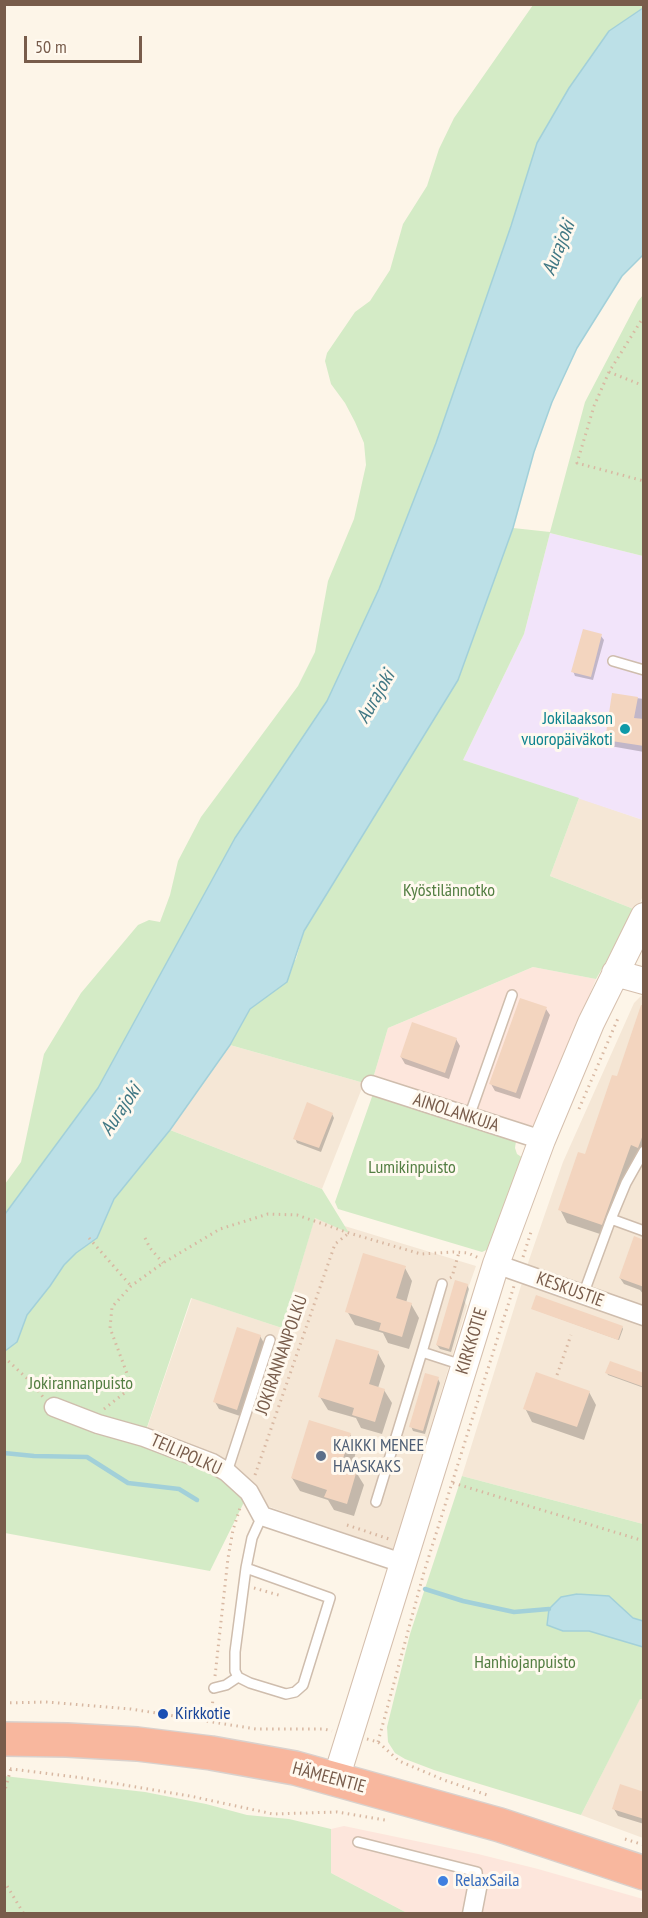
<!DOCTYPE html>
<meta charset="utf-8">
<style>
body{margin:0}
#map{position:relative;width:648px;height:1918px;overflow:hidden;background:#fdf5e8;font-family:"PT Sans Narrow",sans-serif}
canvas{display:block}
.frame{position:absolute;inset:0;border:6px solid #785c4b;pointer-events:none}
.scale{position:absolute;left:24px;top:36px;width:118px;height:27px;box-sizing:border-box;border:3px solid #785c4b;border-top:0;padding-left:8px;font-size:18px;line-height:21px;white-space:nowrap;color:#785c4b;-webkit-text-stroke:4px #fff9ef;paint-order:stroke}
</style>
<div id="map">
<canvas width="648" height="1918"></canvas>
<div class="frame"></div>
<div class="scale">50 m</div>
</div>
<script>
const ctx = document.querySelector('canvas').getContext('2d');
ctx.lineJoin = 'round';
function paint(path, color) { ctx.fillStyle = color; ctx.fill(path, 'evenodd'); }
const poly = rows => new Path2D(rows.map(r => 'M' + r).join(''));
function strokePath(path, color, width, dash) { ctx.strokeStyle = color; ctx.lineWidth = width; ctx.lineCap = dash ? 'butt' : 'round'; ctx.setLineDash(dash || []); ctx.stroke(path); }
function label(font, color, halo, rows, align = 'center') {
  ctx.font = font + ' "PT Sans Narrow",sans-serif'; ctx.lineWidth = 6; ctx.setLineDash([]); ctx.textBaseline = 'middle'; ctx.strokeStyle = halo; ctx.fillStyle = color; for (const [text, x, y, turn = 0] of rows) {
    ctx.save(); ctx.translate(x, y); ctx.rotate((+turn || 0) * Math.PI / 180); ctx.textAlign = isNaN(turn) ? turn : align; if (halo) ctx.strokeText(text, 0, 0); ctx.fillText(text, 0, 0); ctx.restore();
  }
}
paint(poly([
 [579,798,643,820,643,896,636,910,550,876],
 [643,994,643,1524,462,1476,529,1260,563,1162,634,1003],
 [230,1045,364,1083,322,1189,170,1130],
 [315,1217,476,1266,464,1300,467,1306,394,1550,267,1506,230,1465,146,1431,192,1298,282,1328],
 [640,1698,643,1699,643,1838,581,1815]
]), '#f5e7d6');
paint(poly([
 [533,967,596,979,537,1124,526,1128,374,1075,388,1028],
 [344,1826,478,1854,538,1869,643,1899,643,1903,640,1914,407,1913,331,1873,331,1829]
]), '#fde6dc');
paint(poly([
 [550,533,643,556,643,820,463,760,524,634]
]), '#f2e4fa');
paint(poly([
 [533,5,643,5,643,8,609,31,569,88,537,143,511,226,436,443,379,589,327,701,235,838,98,1088,5,1214,5,1184,21,1162,44,1054,81,993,138,925,149,920,160,922,170,895,178,861,201,817,298,686,315,652,328,581,354,519,366,465,364,443,355,422,345,403,331,384,325,361,327,353,355,312,370,301,390,270,403,224,427,186,439,149,454,118],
 [643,295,643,556,550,533,524,634,463,760,579,798,550,876,636,910,596,979,533,967,388,1028,371,1085,230,1045,250,1009,267,995,296,959,304,931,458,680,513,528,550,532,585,402,638,301],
 [374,1091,516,1141,515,1148,517,1154,526,1160,493,1247,482,1252,338,1209,335,1202],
 [170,1130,322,1189,349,1233,315,1218,282,1328,191,1298,144,1436,249,1492,210,1571,5,1533,4,1352,17,1342,27,1315,50,1286,64,1265,76,1253,97,1238,114,1199],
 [462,1476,643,1524,643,1699,640,1699,581,1815,434,1770,405,1759,395,1753,388,1742,387,1727,410,1634],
 [4,1776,145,1792,206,1804,247,1815,289,1819,331,1829,331,1873,407,1913,5,1913]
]), '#d4ebc6');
const water = poly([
 [643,8,643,255,622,276,577,348,552,402,534,452,513,528,458,680,304,931,287,982,250,1009,230,1045,170,1130,114,1199,97,1238,76,1253,64,1265,50,1286,27,1315,17,1342,5,1351,5,1214,98,1088,235,838,327,701,379,589,436,443,511,226,537,143,569,88,609,31,643,8],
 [577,1594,609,1596,633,1618,643,1621,643,1647,589,1631,563,1631,547,1625,549,1609,561,1597,577,1594]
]);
paint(water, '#bce0e7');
strokePath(water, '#a2d0d9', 1.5);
paint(poly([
 [601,636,604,640,593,680,575,676,573,671],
 [613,695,644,699,644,752,610,746,606,739],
 [644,1003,644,1159,638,1158,609,1237,567,1223,560,1209,586,1156,618,1078],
 [546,1009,550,1015,520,1099,495,1091,491,1084],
 [456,1039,460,1046,449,1079,405,1064,401,1057],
 [332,1114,334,1118,321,1152,297,1143,295,1138],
 [644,1241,644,1295,640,1290,624,1284,620,1278],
 [405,1268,412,1281,406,1303,411,1304,419,1318,409,1349,388,1343,383,1333,355,1325,347,1311],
 [467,1285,469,1289,451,1352,440,1349,437,1345],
 [533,1309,622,1327,623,1329,619,1340],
 [260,1336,264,1343,240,1416,219,1409,215,1402],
 [378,1353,385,1366,378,1388,384,1390,392,1403,382,1434,361,1428,356,1418,328,1410,320,1397],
 [607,1373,644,1375,644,1388,608,1375],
 [438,1379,440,1383,425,1434,413,1431,411,1426],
 [589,1392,596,1405,584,1440,532,1422,525,1408],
 [350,1434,357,1448,351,1470,356,1472,364,1485,354,1516,334,1510,328,1500,300,1491,292,1478],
 [644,1793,644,1824,618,1816,614,1809]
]), '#0003');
strokePath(poly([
 [4,1453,34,1456,87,1457,128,1483,179,1489,197,1500],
 [425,1589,463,1601,514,1612,549,1609]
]), '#a2d0d9', 4.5);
paint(poly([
 [583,629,602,634,591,677,571,672],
 [612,693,638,697,634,718,644,719,644,746,605,740],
 [520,998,547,1007,516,1093,489,1084],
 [641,1005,644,1005,644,1132,638,1148,631,1145,602,1225,558,1210,578,1152,585,1154,612,1075,617,1076],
 [412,1022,457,1038,445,1073,400,1057],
 [307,1102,333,1113,319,1148,293,1139],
 [634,1236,644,1240,644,1287,619,1278],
 [363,1253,406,1266,396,1298,412,1303,402,1337,379,1330,381,1323,345,1312],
 [455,1280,468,1284,449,1349,436,1345],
 [536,1295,623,1326,618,1340,531,1309],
 [237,1327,261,1335,237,1410,213,1402],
 [336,1339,379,1351,369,1384,385,1389,375,1422,352,1415,354,1408,318,1397],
 [610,1361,644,1373,644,1387,605,1373],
 [536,1372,590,1391,577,1427,523,1409],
 [425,1373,439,1377,423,1431,409,1427],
 [309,1420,351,1433,341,1465,357,1470,347,1504,324,1497,327,1490,291,1478],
 [620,1784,644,1792,644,1819,612,1809]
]), '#f3d5bf');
const lane = poly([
 [613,661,644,670],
 [469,1117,512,995],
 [611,1219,644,1231],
 [583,1295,611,1219,626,1183,644,1151],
 [422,1352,442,1284],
 [227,1472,270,1340],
 [376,1502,422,1352,462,1365],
 [246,1568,330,1598,303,1685,295,1692,286,1694,250,1683,238,1677,235,1671,235,1652,246,1568,252,1538,262,1516],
 [214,1688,226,1685,238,1677],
 [358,1842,477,1872,478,1883]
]);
const street = poly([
 [371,1085,542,1140],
 [496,1264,644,1316],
 [54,1407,98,1424,144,1437,212,1463,227,1472,249,1492,262,1516,402,1563],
 [472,1914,478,1883]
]);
const secondary = poly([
 [615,973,644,981],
 [336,1779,496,1264,542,1140,591,1023,644,916]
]);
const highway = poly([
 [4,1739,67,1740,137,1744,211,1753,295,1768,500,1825,644,1873]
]);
strokePath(lane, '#cfbdad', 12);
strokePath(street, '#cfbdad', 21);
strokePath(secondary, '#d5bfad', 28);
strokePath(highway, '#d9d1cd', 36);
strokePath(poly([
 [644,316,609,372,594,406,577,463,644,481],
 [609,372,644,386],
 [579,1109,619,1016],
 [89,1238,131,1286],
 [145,1238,150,1248,163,1263],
 [523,1257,531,1232],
 [450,1278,452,1277,459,1252],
 [4,1357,33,1384,43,1397],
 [557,1375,571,1335],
 [104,1409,127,1391,129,1379,110,1328,112,1307,131,1286,163,1263,220,1229,268,1214,297,1215,349,1233,421,1254,454,1252,468,1253,479,1258],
 [255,1475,335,1244,349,1233],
 [453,1483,644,1541],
 [347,1525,389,1539],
 [254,1588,282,1596],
 [215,1676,228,1558,233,1530,240,1508],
 [4,1703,46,1702,131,1709,256,1729,324,1729,332,1731],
 [211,1721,213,1698],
 [367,1739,378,1742,399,1761,444,1780,490,1796],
 [378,1742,424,1572,514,1286],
 [4,1768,83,1778,190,1796,273,1814,337,1812,385,1820],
 [4,1794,11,1768],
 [625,1839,644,1845],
 [4,1881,24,1914]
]), '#d8b8a2', 3, [1.5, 4.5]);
strokePath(lane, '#fff', 9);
strokePath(street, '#fff', 18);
strokePath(secondary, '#fff', 26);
strokePath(highway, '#f8b79e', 33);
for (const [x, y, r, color] of [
 [625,729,6,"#0f9aa8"],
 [321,1456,6,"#5c6f8a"],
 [163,1714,6,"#1a4fb4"],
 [443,1881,6,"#3f7fe0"]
]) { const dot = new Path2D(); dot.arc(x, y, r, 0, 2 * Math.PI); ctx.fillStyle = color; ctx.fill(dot); strokePath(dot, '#fff9ef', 2); }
label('18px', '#0d838f', '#fff9ef', [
 ["Jokilaakson",613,719],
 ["vuoropäiväkoti",613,740]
], 'right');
label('18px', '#537e42', '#fff9ef', [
 ["Kyöstilännotko",449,891],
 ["Lumikinpuisto",412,1168],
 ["Jokirannanpuisto",81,1384],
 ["Hanhiojanpuisto",525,1663]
]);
label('18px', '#785c4b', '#fff9ef', [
 ["AINOLANKUJA",456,1113,18],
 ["KESKUSTIE",570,1290,20],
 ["KIRKKOTIE",472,1341,-73],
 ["JOKIRANNANPOLKU",282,1355,-71],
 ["TEILIPOLKU",186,1455,24],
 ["HÄMEENTIE",329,1778,15]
]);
label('18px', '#4e5e75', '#fff9ef', [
 ["KAIKKI MENEE",333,1446],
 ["HAASKAKS",333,1467]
], 'left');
label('18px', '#164399', '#fff9ef', [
 ["Kirkkotie",175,1714]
], 'left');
label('18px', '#366cbe', '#fff9ef', [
 ["RelaxSaila",455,1881]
], 'left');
label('italic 20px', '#417884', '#fff9ef', [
 ["Aurajoki",559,248,-68],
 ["Aurajoki",376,697,-60],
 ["Aurajoki",121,1110,-56]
]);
</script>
